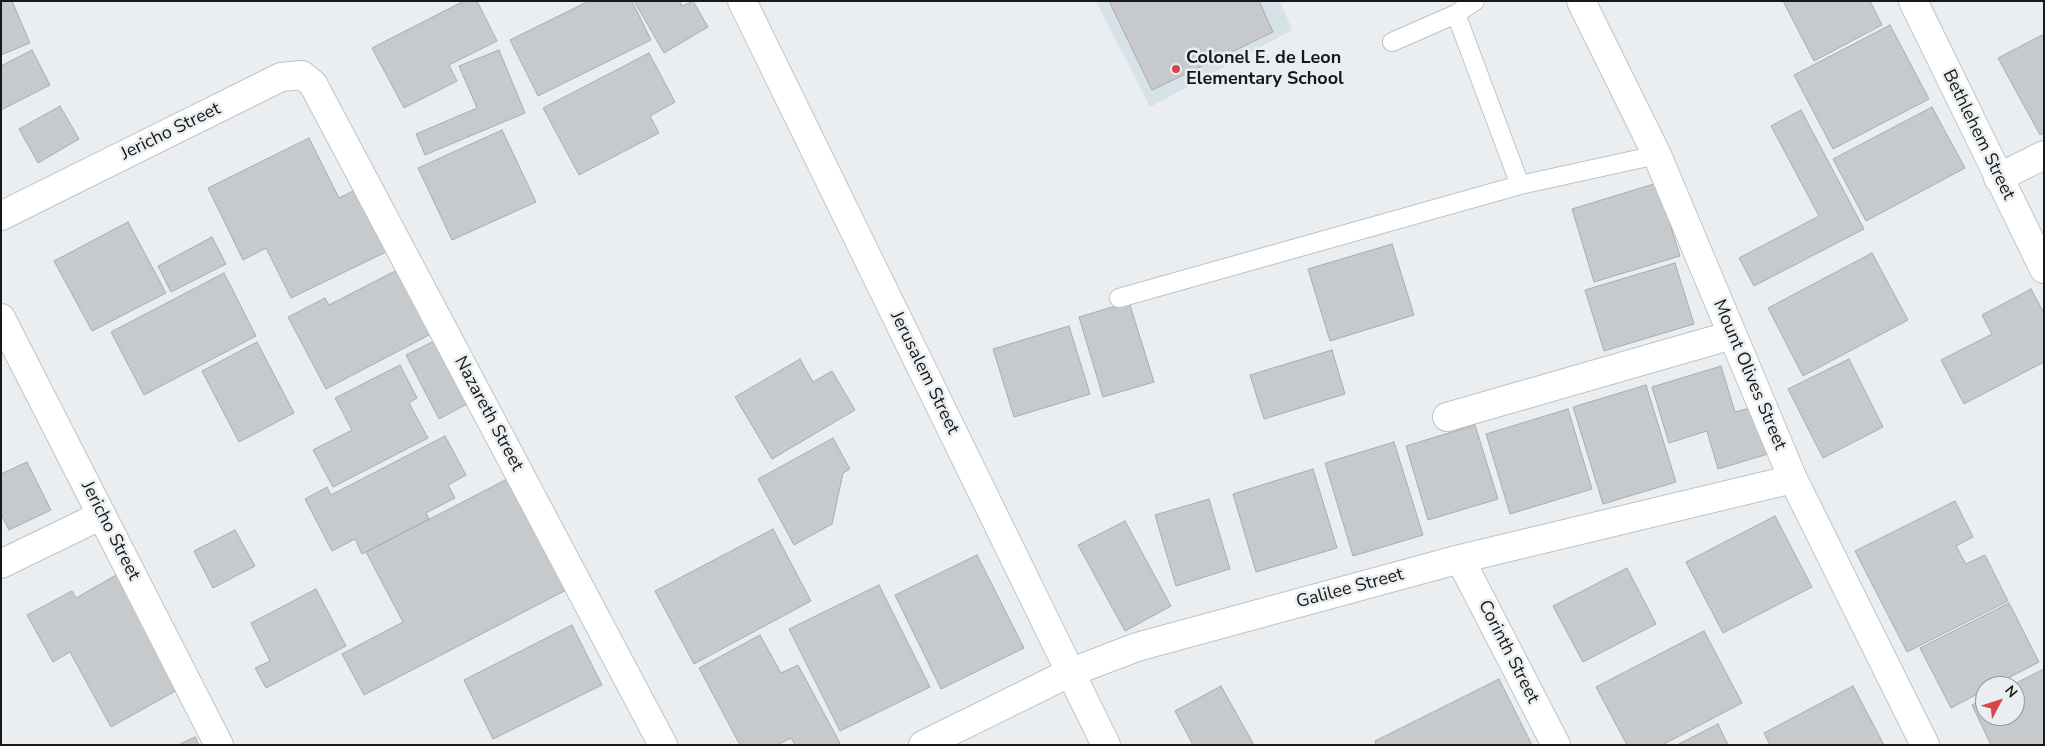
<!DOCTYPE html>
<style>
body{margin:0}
#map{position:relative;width:2045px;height:746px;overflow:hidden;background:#eaeef0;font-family:"Nunito Sans",sans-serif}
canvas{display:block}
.frame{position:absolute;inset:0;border:2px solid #171819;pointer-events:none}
.north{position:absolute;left:1975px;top:676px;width:50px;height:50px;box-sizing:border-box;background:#eaeef0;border:1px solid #96989a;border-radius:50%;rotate:50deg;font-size:14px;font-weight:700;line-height:20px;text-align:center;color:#171819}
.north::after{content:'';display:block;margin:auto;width:18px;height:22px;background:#d64749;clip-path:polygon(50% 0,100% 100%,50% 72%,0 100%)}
</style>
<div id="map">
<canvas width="2045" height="746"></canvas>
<div class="frame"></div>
<div class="north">N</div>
</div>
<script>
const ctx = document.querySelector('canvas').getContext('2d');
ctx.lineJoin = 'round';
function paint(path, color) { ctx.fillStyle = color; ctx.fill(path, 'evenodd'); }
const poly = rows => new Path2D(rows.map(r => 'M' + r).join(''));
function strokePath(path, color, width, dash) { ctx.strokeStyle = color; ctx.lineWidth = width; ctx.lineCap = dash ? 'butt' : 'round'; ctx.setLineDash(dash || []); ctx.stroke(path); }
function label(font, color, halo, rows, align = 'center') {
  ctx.font = font + ' "Nunito Sans",sans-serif'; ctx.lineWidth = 5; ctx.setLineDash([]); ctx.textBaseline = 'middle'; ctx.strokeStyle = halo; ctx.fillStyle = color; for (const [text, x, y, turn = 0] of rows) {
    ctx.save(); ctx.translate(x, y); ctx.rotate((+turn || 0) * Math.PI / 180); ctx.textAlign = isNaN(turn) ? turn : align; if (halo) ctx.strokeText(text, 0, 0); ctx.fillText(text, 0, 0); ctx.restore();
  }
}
paint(poly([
 [1096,1,1280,1,1292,30,1150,107]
]), '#d6e1e8');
const building = poly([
 [1,1,12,1,30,43,1,55,1,1],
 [464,1,477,1,497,41,449,65,457,81,404,108,372,48,464,1],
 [589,1,632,1,651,40,538,96,510,40,589,1],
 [634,1,680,1,682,6,693,1,708,27,664,53,634,1],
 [1109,1,1259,1,1273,32,1152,90,1109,1],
 [1783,1,1870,1,1882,25,1814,61,1783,1],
 [1890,25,1929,99,1833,149,1794,75,1890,25],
 [2044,34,2044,133,2040,135,1998,58,2044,34],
 [32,50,50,85,1,110,1,66,32,50],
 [499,50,525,113,425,155,416,134,477,108,459,66,499,50],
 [649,53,675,102,650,116,659,133,579,175,543,108,649,53],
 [60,106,79,139,38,163,19,129,60,106],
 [1932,107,1965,168,1866,221,1833,159,1932,107],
 [1801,110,1864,229,1754,286,1739,258,1819,216,1771,126,1801,110],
 [502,130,536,202,452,240,418,168,502,130],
 [309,138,339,198,357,189,388,251,291,298,266,248,243,260,208,188,309,138],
 [1657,183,1680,256,1594,282,1572,209,1657,183],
 [128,222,166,293,92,331,54,261,128,222],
 [212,237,226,264,171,292,158,266,212,237],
 [1392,244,1414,315,1330,341,1308,269,1392,244],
 [1872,253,1908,320,1803,376,1768,308,1872,253],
 [1675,263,1694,324,1604,351,1585,290,1675,263],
 [397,270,431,334,326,389,288,317,325,298,329,305,397,270],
 [224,273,256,336,144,395,111,332,224,273],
 [2031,289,2044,313,2044,362,1964,404,1941,360,1992,334,1982,315,2031,289],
 [1129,302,1154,382,1103,397,1079,317,1129,302],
 [1069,326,1090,394,1014,417,993,349,1069,326],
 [436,340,469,403,439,419,406,355,436,340],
 [257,342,294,413,239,442,202,371,257,342],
 [1332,350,1345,394,1264,419,1250,375,1332,350],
 [800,359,813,382,832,371,855,410,772,459,735,397,800,359],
 [1849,359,1883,427,1823,458,1788,389,1849,359],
 [400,365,417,398,409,403,428,438,333,487,313,450,352,430,335,398,400,365],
 [1721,366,1735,412,1754,407,1768,454,1718,469,1707,431,1669,443,1652,387,1721,366],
 [1646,385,1676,482,1603,504,1573,407,1646,385],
 [1568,409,1592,489,1510,514,1486,434,1568,409],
 [1475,425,1498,499,1428,520,1406,446,1475,425],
 [445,436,466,475,448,485,455,498,426,513,429,519,362,554,355,539,332,551,305,499,327,487,331,495,445,436],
 [833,438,850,469,843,473,832,524,794,545,758,479,833,438],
 [1394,442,1423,535,1353,556,1325,463,1394,442],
 [27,462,51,510,9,530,1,514,1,474,27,462],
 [1313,469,1337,548,1256,572,1233,494,1313,469],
 [511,477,570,588,364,695,342,654,403,622,366,552,511,477],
 [1209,499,1230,569,1176,586,1155,515,1209,499],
 [1955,501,1973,537,1956,546,1966,564,1985,555,2008,601,1907,652,1855,551,1955,501],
 [1775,516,1812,587,1723,633,1686,562,1775,516],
 [1125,521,1171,606,1125,631,1078,545,1125,521],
 [773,529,811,601,694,664,655,591,773,529],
 [235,530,255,566,213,588,194,551,235,530],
 [977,555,1024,648,941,689,895,595,977,555],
 [1627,568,1656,624,1583,662,1553,606,1627,568],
 [116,575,179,689,111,727,70,652,53,662,27,615,72,591,76,598,116,575],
 [879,585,930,687,840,731,789,629,879,585],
 [316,589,346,646,266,688,255,668,270,661,251,623,316,589],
 [2009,603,2039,662,1993,686,1985,686,1985,690,1951,708,1920,648,2009,603],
 [572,625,602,685,493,739,464,680,572,625],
 [1704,631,1742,703,1662,745,1627,745,1596,687,1704,631],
 [760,635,781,673,798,665,840,743,836,745,795,745,791,738,777,745,740,745,699,668,760,635],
 [2044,669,2044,745,1991,745,1972,705,1985,698,1985,716,2015,716,2015,686,2010,686,2044,669],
 [1499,679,1532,745,1376,745,1375,741,1499,679],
 [1221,686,1254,745,1193,745,1175,711,1221,686],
 [1853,686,1884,745,1770,745,1764,733,1853,686],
 [1718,724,1728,745,1677,745,1718,724],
 [195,737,199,745,178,745,195,737]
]);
paint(building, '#c6cacc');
strokePath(building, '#a8acae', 1);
const service = poly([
 [1456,14,1520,185],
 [1392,42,1456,14,1475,1],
 [1119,298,1520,185,1657,155]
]);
const minor = poly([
 [742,1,1106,745],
 [1581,1,1657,155,1793,479,1925,745],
 [1913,1,2044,269],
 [1998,178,2044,155],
 [1,216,281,77,302,75,313,84,663,745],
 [1,318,219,745],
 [1447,417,1732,335],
 [1460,559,1556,745],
 [1,564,102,515],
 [923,745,1069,673,1137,647,1460,559,1793,479]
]);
strokePath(service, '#c0c3c6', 20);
strokePath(minor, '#c0c3c6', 30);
strokePath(service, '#fff', 18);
strokePath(minor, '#fff', 28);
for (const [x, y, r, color] of [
 [1176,69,5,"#d64749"]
]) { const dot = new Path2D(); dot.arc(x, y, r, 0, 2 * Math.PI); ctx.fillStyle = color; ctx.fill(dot); strokePath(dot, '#eaeef0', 2); }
label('bold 18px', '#171819', '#eaeef0', [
 ["Colonel E. de Leon",1186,59],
 ["Elementary School",1186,80]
], 'left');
label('18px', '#171819', '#eaeef0', [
 ["Jericho Street",171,132,-26],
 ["Bethlehem Street",1978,135,64],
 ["Jerusalem Street",924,373,64],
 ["Mount Olives Street",1749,375,67],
 ["Nazareth Street",488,414,62],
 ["Jericho Street",110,531,63],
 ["Galilee Street",1350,589,-15],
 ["Corinth Street",1508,652,63]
]);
</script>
